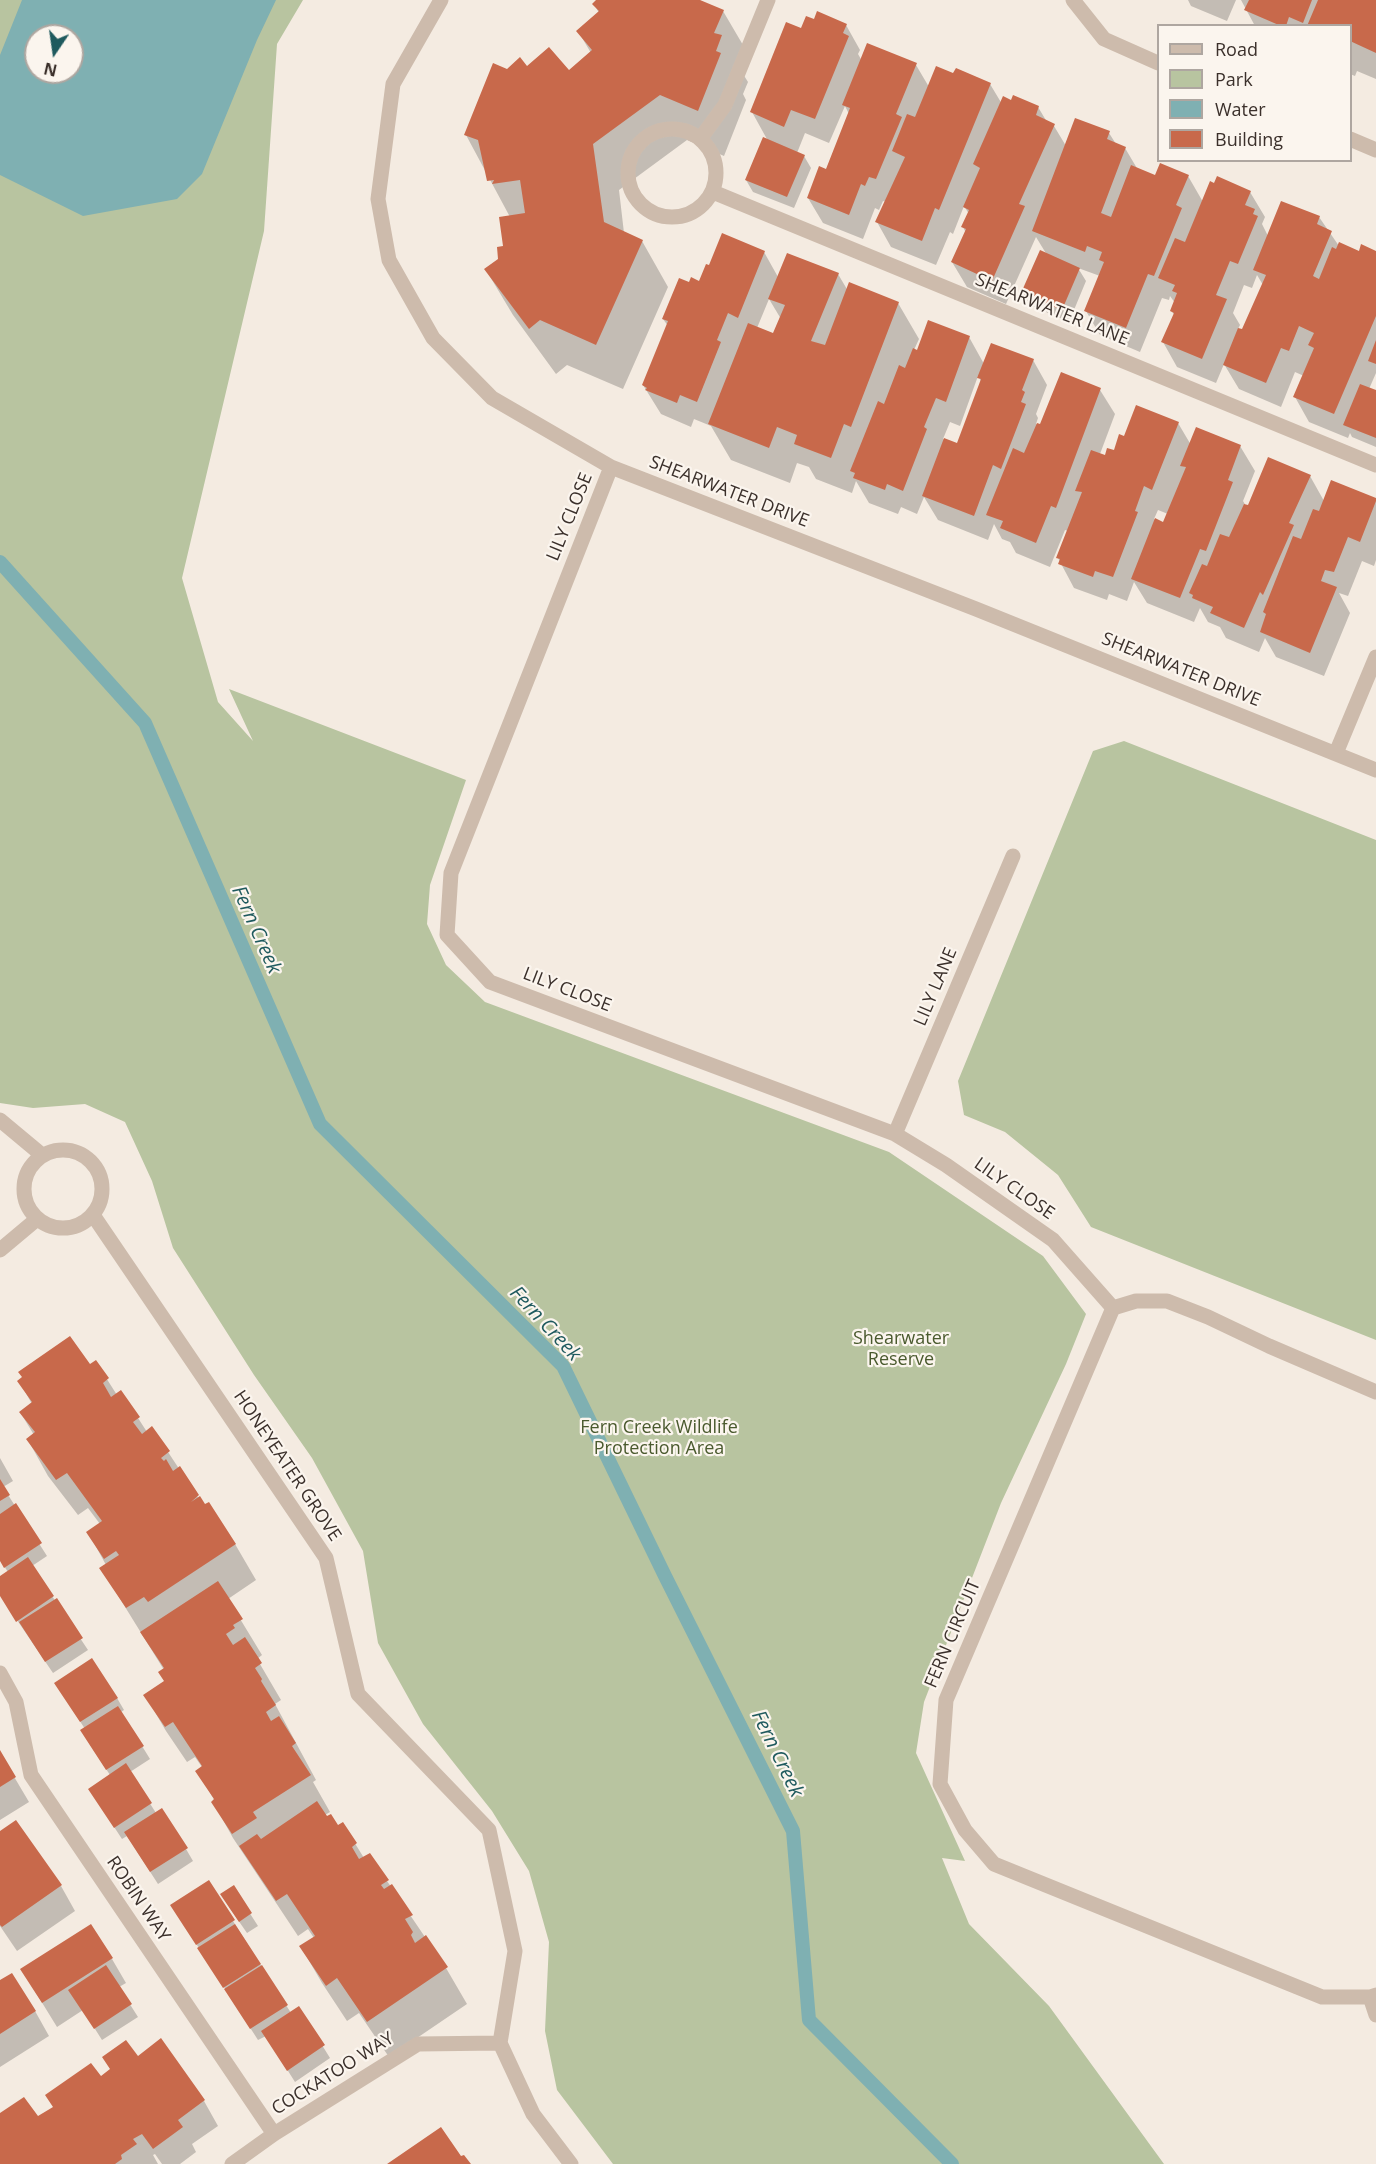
<!DOCTYPE html>
<style>
body{margin:0}
#map{position:relative;width:1376px;height:2164px;overflow:hidden;background:#f4ebe1;font-family:"Open Sans",sans-serif}
canvas{display:block}
.legend{position:absolute;left:1157px;top:24px;width:195px;height:138px;box-sizing:border-box;background:#fbf5ee;border:2px solid #aea6a0;margin:0;padding:8px 10px;list-style:none;font-size:18px;color:#3b302b}
.legend li{display:flex;align-items:center;gap:12px;height:30px}
.legend b{width:30px;border:2px solid #aea6a0}
.north{position:absolute;left:24px;top:24px;width:60px;height:60px;box-sizing:border-box;background:#fbf5ee;border:2px solid #aea6a0;border-radius:50%;rotate:193deg;font-size:16px;font-weight:700;line-height:24px;text-align:center;color:#3b302b}
.north::after{content:'';display:block;margin:auto;width:21px;height:27px;background:#1f5a5e;clip-path:polygon(50% 0,100% 100%,50% 72%,0 100%)}
</style>
<div id="map">
<canvas width="1376" height="2164"></canvas>
<ul class="legend">
<li><b style="height:8px;background:#cdbbac"></b>Road</li>
<li><b style="height:16px;background:#b8c4a0"></b>Park</li>
<li><b style="height:16px;background:#7fb0b2"></b>Water</li>
<li><b style="height:16px;background:#c8694b"></b>Building</li>
</ul>
<div class="north">N</div>
</div>
<script>
const ctx = document.querySelector('canvas').getContext('2d');
ctx.lineJoin = 'round';
function paint(path, color) { ctx.fillStyle = color; ctx.fill(path, 'evenodd'); }
const poly = rows => new Path2D(rows.map(r => 'M' + r).join(''));
function strokePath(path, color, width, dash) { ctx.strokeStyle = color; ctx.lineWidth = width; ctx.lineCap = dash ? 'butt' : 'round'; ctx.setLineDash(dash || []); ctx.stroke(path); }
function label(font, color, halo, rows, align = 'center') {
  ctx.font = font + ' "Open Sans",sans-serif'; ctx.lineWidth = 4.5; ctx.setLineDash([]); ctx.textBaseline = 'middle'; ctx.strokeStyle = halo; ctx.fillStyle = color; for (const [text, x, y, turn = 0] of rows) {
    ctx.save(); ctx.translate(x, y); ctx.rotate((+turn || 0) * Math.PI / 180); ctx.textAlign = isNaN(turn) ? turn : align; if (halo) ctx.strokeText(text, 0, 0); ctx.fillText(text, 0, 0); ctx.restore();
  }
}
paint(poly([
 [0,0,303,0,277,44,264,231,182,578,218,702,253,741,229,689,466,780,430,885,427,924,446,965,485,1002,889,1152,1043,1256,1086,1314,1066,1364,1001,1503,924,1702,916,1753,965,1861,942,1858,969,1924,1049,2006,1164,2164,613,2164,557,2090,545,2031,549,1942,529,1871,492,1811,423,1724,378,1643,363,1551,312,1458,254,1375,173,1248,152,1181,125,1122,85,1104,33,1108,0,1103],
 [36,36,72,36,72,72,36,72],
 [1124,741,1376,840,1376,1340,1091,1227,1058,1175,1005,1132,964,1115,958,1081,1093,751]
]), '#b8c4a0');
paint(poly([
 [22,0,276,0,257,40,202,174,177,199,83,216,0,175,0,55],
 [36,36,72,36,72,72,36,72]
]), '#7fb0b2');
paint(poly([
 [598,0,699,0,723,11,750,57,743,74,748,82,743,94,746,100,724,156,687,140,619,190,624,233,642,241,668,287,623,389,567,365,556,374,513,315,486,270,500,260,505,247,510,217,466,135,507,71,527,68,569,72,591,53,578,31,599,13,594,4],
 [1188,0,1236,0,1227,21,1191,6],
 [1241,0,1376,0,1376,79,1357,71,1355,76,1350,74,1350,26,1255,26],
 [846,25,860,50,858,54,862,61,916,65,929,87,990,84,1002,104,1038,107,1047,122,1054,126,1066,146,1109,133,1116,144,1125,148,1138,170,1156,177,1188,176,1203,202,1250,192,1265,217,1262,224,1268,236,1319,217,1339,246,1360,253,1376,253,1376,373,1369,389,1376,392,1376,447,1352,437,1350,433,1348,438,1309,422,1295,397,1304,376,1295,372,1281,407,1239,389,1224,364,1216,383,1177,367,1163,342,1174,315,1172,311,1175,303,1170,296,1169,300,1162,298,1140,352,1100,335,1086,311,1100,276,1078,268,1086,281,1069,322,1030,305,1023,293,1047,255,1036,237,1006,304,967,287,952,262,966,233,963,227,969,214,964,206,953,234,950,232,936,265,891,247,877,222,886,202,883,201,879,210,875,208,863,239,823,223,808,198,826,170,849,114,845,106,829,143,805,133,797,153,804,156,811,168,794,208,753,192,746,180,768,141,752,112,802,30],
 [1257,275,1263,285,1243,331,1238,329,1240,325,1233,313,1244,285,1252,288],
 [764,252,778,277,838,274,848,291,898,303,919,339,914,350,918,352,969,337,984,364,1033,360,1047,385,1036,414,1038,418,1036,424,1041,426,1062,374,1100,390,1115,414,1100,454,1106,457,1114,452,1125,438,1178,423,1191,445,1240,446,1255,471,1243,501,1246,506,1310,476,1324,501,1376,500,1376,560,1374,566,1362,561,1348,596,1339,593,1350,613,1324,676,1276,657,1265,638,1259,652,1226,638,1220,627,1208,622,1200,608,1194,622,1147,603,1134,582,1127,601,1109,594,1107,600,1074,588,1058,558,1068,531,1065,530,1050,567,1016,553,1010,542,1002,539,994,524,988,540,938,520,924,497,917,514,901,507,898,514,869,503,856,481,852,493,816,479,809,467,797,463,790,483,731,460,711,426,694,419,691,427,661,414,643,385,668,326,663,319,690,284,700,283,710,266],
 [769,299,781,319,774,335,757,328],
 [978,376,982,383,958,445,943,439,950,422,960,426],
 [1158,510,1168,514,1164,524,1154,519],
 [96,1362,117,1395,138,1418,147,1432,168,1452,199,1499,235,1544,256,1580,228,1599,262,1655,257,1659,281,1700,275,1704,316,1780,313,1782,330,1812,325,1815,338,1827,343,1824,364,1858,387,1881,446,1968,467,2004,389,2057,359,2013,347,2021,322,1983,301,1947,314,1938,308,1929,298,1936,233,1838,213,1802,215,1801,197,1771,202,1767,195,1757,187,1762,166,1731,145,1695,165,1682,164,1670,101,1568,106,1565,88,1532,100,1524,88,1508,78,1515,48,1476,28,1440,34,1435,20,1412,32,1404,19,1381,90,1367],
 [0,1458,13,1481,3,1487,47,1556,32,1566,88,1650,53,1673,0,1595,0,1577,8,1572,0,1560],
 [63,1695,117,1698,124,1710,121,1712,150,1759,130,1772,156,1813,186,1849,193,1861,158,1884,127,1836,122,1839,97,1801,110,1775,89,1743,85,1729],
 [0,1753,29,1802,0,1820],
 [16,1822,61,1886,75,1911,17,1951,0,1926,0,1833],
 [233,1887,258,1926,247,1933,229,1907],
 [179,1917,233,1921,291,2013,299,2008,330,2058,295,2082,266,2036,258,2040],
 [112,1959,126,1983,119,1987,138,2017,102,2040,83,2010,57,2027,22,1970],
 [0,1982,35,2011,49,2036,0,2067],
 [161,2041,204,2101,218,2126,192,2144,196,2152,180,2164,162,2164,155,2154,153,2155,158,2164,0,2164,0,2115,38,2118,107,2088,137,2058]
]), '#0003');
strokePath(poly([
 [0,562,145,723,320,1124,563,1366,665,1576,793,1831,809,2020,952,2164]
]), '#7fb0b2', 14);
paint(poly([
 [596,0,700,0,724,10,714,33,722,35,716,51,721,53,698,111,660,95,593,144,604,222,643,240,596,345,540,320,529,329,484,269,498,259,497,247,503,246,499,217,525,213,520,180,492,184,494,180,487,181,478,140,464,135,493,63,507,69,520,57,527,66,549,47,569,70,592,50,576,31,599,11,592,4],
 [1249,0,1312,0,1303,23,1289,17,1286,26,1281,26,1244,10],
 [1318,0,1376,0,1376,53,1350,41,1350,26,1307,26],
 [817,11,847,24,843,33,849,36,815,119,791,110,784,127,750,112,786,22,801,28,806,16,814,19],
 [867,43,917,63,896,114,902,117,876,179,869,177,865,186,861,184,849,215,807,198,819,166,826,169,850,108,842,105],
 [936,66,953,73,956,68,991,83,939,210,935,208,922,241,875,222,905,157,892,151,907,114,915,117],
 [1013,95,1039,106,1036,115,1055,124,1019,204,1025,206,992,281,951,262,966,229,961,227,969,210,963,207,980,168,973,164,1003,96,1011,100],
 [1075,118,1110,131,1107,139,1126,147,1101,213,1111,217,1131,165,1155,175,1160,163,1189,175,1176,205,1182,208,1154,276,1148,274,1126,328,1084,311,1104,262,1099,260,1102,252,1087,246,1085,252,1032,231],
 [763,137,805,155,787,197,745,180],
 [1217,176,1251,191,1245,205,1255,209,1253,214,1258,216,1238,264,1230,261,1216,295,1227,299,1202,359,1161,342,1174,313,1170,311,1177,293,1172,291,1175,285,1158,278,1175,238,1185,242,1210,181,1214,183],
 [1281,201,1320,216,1317,224,1332,231,1313,276,1319,279,1332,247,1336,249,1339,242,1359,251,1361,244,1376,251,1376,316,1334,414,1293,397,1314,348,1308,345,1314,333,1299,326,1289,351,1281,348,1266,383,1223,365,1238,328,1242,329,1266,275,1253,270],
 [722,233,765,251,738,318,728,313,717,340,721,342,697,402,680,395,677,403,645,390,647,388,642,385,668,321,662,319,679,278,689,282,691,277,699,281,706,264,709,265],
 [1040,250,1080,268,1062,310,1021,293],
 [787,253,839,273,811,341,825,345,849,282,899,302,851,427,844,424,831,458,794,444,797,435,777,427,769,448,708,424,748,323,773,333,785,305,768,299],
 [928,320,970,336,946,402,936,398,924,427,927,429,903,491,887,484,885,490,853,478,855,473,850,471,878,401,884,404,899,365,905,368,913,348,917,350],
 [1376,340,1376,364,1368,361],
 [991,343,1034,359,1022,390,1025,392,1021,402,1026,404,1001,469,993,465,974,516,922,496,944,438,957,443,981,379,977,378],
 [1061,372,1101,388,1056,508,1051,506,1036,543,1000,528,1003,521,986,515,1013,448,1024,453,1037,423,1040,424],
 [1360,384,1376,390,1376,438,1343,425],
 [1136,405,1179,422,1152,490,1144,486,1135,511,1138,512,1113,577,1095,571,1093,577,1058,564,1060,559,1056,558,1082,492,1075,491,1091,450,1105,455,1107,448,1114,450,1119,434,1124,436],
 [1196,427,1241,445,1228,480,1233,482,1206,551,1200,549,1180,598,1131,579,1155,518,1163,522,1186,467,1180,466],
 [1268,457,1311,475,1289,523,1294,525,1263,595,1260,592,1244,628,1210,613,1213,607,1192,598,1193,595,1189,593,1202,564,1207,566,1220,534,1229,537,1244,504,1248,505],
 [1331,480,1376,498,1376,501,1360,542,1348,537,1334,572,1325,570,1321,581,1337,587,1310,653,1260,632,1266,614,1263,612,1293,536,1301,539,1313,509,1319,511],
 [70,1336,90,1364,96,1360,109,1378,103,1383,111,1397,121,1390,140,1417,133,1422,142,1434,152,1426,170,1451,161,1458,164,1461,166,1459,173,1471,180,1466,199,1495,191,1502,200,1496,205,1504,209,1502,236,1544,148,1602,144,1597,126,1608,99,1568,119,1555,116,1551,104,1559,86,1532,102,1521,67,1473,56,1480,26,1439,35,1432,19,1412,32,1402,17,1381,22,1377,18,1372],
 [0,1479,10,1495,0,1501],
 [16,1503,42,1543,4,1568,0,1561,0,1514],
 [28,1557,54,1596,16,1622,0,1596,0,1576],
 [218,1581,243,1619,233,1625,235,1628,226,1634,233,1645,245,1637,262,1663,255,1668,262,1679,261,1681,276,1705,266,1712,271,1721,279,1716,296,1743,292,1746,311,1775,253,1812,257,1818,232,1834,211,1802,214,1799,195,1771,202,1766,173,1722,165,1727,143,1695,164,1681,158,1672,164,1668,140,1632],
 [57,1598,83,1638,45,1662,19,1622],
 [92,1658,118,1698,80,1722,54,1683],
 [118,1706,144,1746,106,1770,80,1730],
 [0,1750,16,1777,0,1787],
 [126,1763,152,1803,114,1828,88,1789],
 [317,1801,327,1816,331,1814,338,1825,343,1822,357,1843,352,1847,359,1859,370,1853,389,1880,381,1885,384,1889,392,1884,413,1915,405,1919,413,1932,411,1935,415,1943,426,1935,448,1967,367,2022,337,1978,326,1986,299,1946,315,1936,287,1894,276,1901,239,1846,257,1834,261,1839],
 [162,1808,188,1848,150,1872,124,1832],
 [16,1820,62,1885,2,1927,0,1925,0,1831],
 [209,1880,235,1920,196,1945,170,1905],
 [234,1885,252,1913,239,1922,220,1894],
 [91,1924,113,1958,42,2003,20,1969],
 [235,1924,261,1964,223,1988,197,1948],
 [106,1965,132,2004,94,2029,68,1990],
 [262,1965,288,2005,250,2029,224,1989],
 [12,1973,36,2011,0,2034,0,1980],
 [299,2006,325,2045,287,2071,261,2031],
 [161,2038,205,2100,178,2120,183,2127,153,2149,142,2134,133,2139,137,2144,121,2155,122,2159,115,2164,0,2164,0,2113,24,2097,38,2116,53,2107,45,2095,91,2063,101,2076,110,2069,102,2057,126,2040,138,2056],
 [441,2127,461,2156,464,2155,471,2164,387,2164]
]), '#c8694b');
strokePath(poly([
 [441,0,393,84,378,199,389,260,433,338,492,398,611,467,976,609,1376,770],
 [1073,0,1104,39,1158,63],
 '628 173a44 44 0 1 1 88 0a44 44 0 1 1-88 0Z',
 [700,139,725,105,768,0],
 [1350,139,1376,150],
 [713,192,1376,465],
 [611,467,451,873,447,935,490,982,895,1134,946,1165,1053,1240,1113,1308],
 [1336,753,1376,657],
 [0,1120,42,1155],
 [895,1134,1013,856],
 '24 1189a39 39 0 1 1 78 0a39 39 0 1 1-78 0Z',
 [93,1215,326,1558,358,1694,489,1830,515,1951,500,2043,533,2114,571,2164],
 [0,1250,37,1219],
 [1376,1392,1269,1346,1208,1317,1167,1301,1136,1301,1113,1308,946,1700,940,1784,965,1830,994,1864,1322,1997,1370,1997,1376,1995],
 [0,1673,16,1702,31,1775,274,2134],
 [1370,1997,1376,2015],
 [232,2164,274,2134,418,2044,500,2043]
]), '#cdbbac', 15);
label('18px', '#3b302b', '#fbf5ee', [
 ["SHEARWATER LANE",1052,310,22],
 ["SHEARWATER DRIVE",729,492,21],
 ["LILY CLOSE",570,517,-68],
 ["SHEARWATER DRIVE",1181,670,22],
 ["LILY LANE",936,987,-67],
 ["LILY CLOSE",567,990,21],
 ["LILY CLOSE",1014,1189,35],
 ["HONEYEATER GROVE",287,1466,56],
 ["FERN CIRCUIT",953,1634,-67],
 ["ROBIN WAY",138,1899,56],
 ["COCKATOO WAY",333,2074,-32]
]);
label('18px', '#4a5a2e', '#fbf5ee', [
 ["Shearwater",901,1339],
 ["Reserve",901,1360],
 ["Fern Creek Wildlife",659,1428],
 ["Protection Area",659,1449]
]);
label('italic 20px', '#1f5a5e', '#fbf5ee', [
 ["Fern Creek",256,930,66],
 ["Fern Creek",545,1324,47],
 ["Fern Creek",777,1754,64]
]);
</script>
